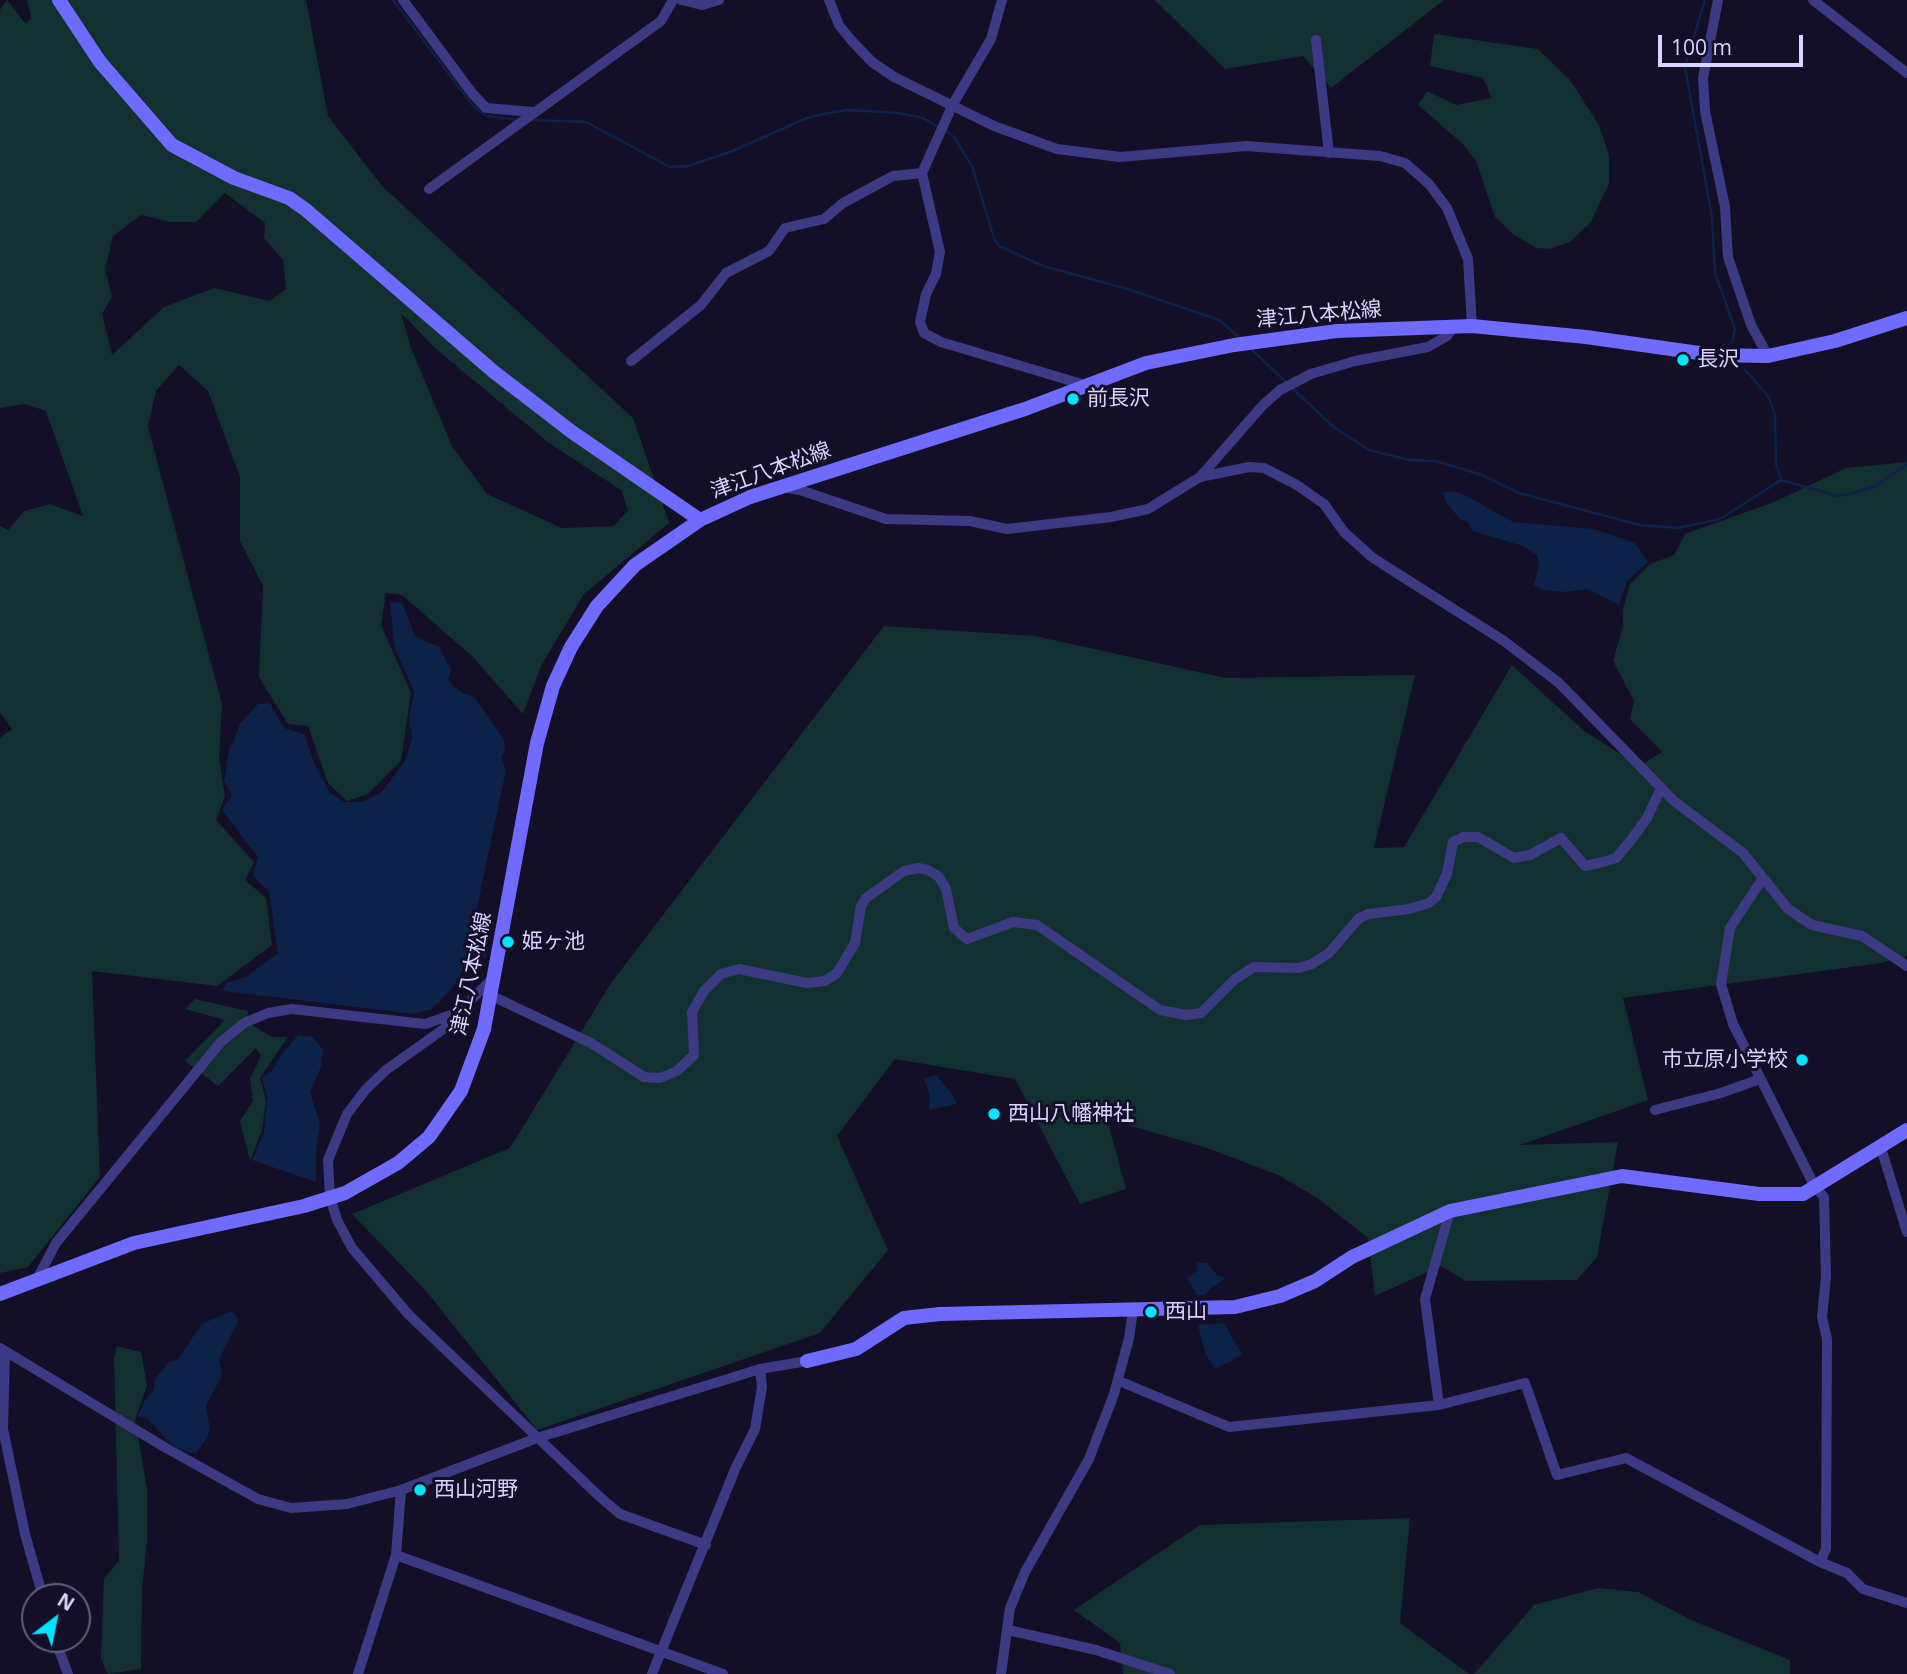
<!DOCTYPE html>
<meta charset="utf-8">
<style>
body{margin:0}
#map{position:relative;width:1907px;height:1674px;overflow:hidden;background:#130f26;font-family:"Open Sans",sans-serif}
canvas{display:block}
.north{position:absolute;left:21px;top:1583px;width:70px;height:70px;box-sizing:border-box;background:#130f26;border:2px solid #625e7d;border-radius:50%;rotate:32deg;font-size:19px;font-weight:700;line-height:28px;text-align:center;color:#d9d4ff}
.north::after{content:'';display:block;margin:auto;width:24px;height:32px;background:#00e5ff;clip-path:polygon(50% 0,100% 100%,50% 72%,0 100%)}
.scale{position:absolute;left:1658px;top:35px;width:145px;height:32px;box-sizing:border-box;border:4px solid #d9d4ff;border-top:0;padding-left:9px;font-size:21px;line-height:24px;white-space:nowrap;color:#d9d4ff;-webkit-text-stroke:5px #130f26;paint-order:stroke}
</style>
<div id="map">
<canvas width="1907" height="1674"></canvas>
<div class="north">N</div>
<div class="scale">100 m</div>
</div>
<script>
const ctx = document.querySelector('canvas').getContext('2d');
ctx.lineJoin = 'round';
function paint(path, color) { ctx.fillStyle = color; ctx.fill(path, 'evenodd'); }
const poly = rows => new Path2D(rows.map(r => 'M' + r).join(''));
function strokePath(path, color, width, dash) { ctx.strokeStyle = color; ctx.lineWidth = width; ctx.lineCap = dash ? 'butt' : 'round'; ctx.setLineDash(dash || []); ctx.stroke(path); }
function label(font, color, halo, rows, align = 'center') {
  ctx.font = font + ' "Open Sans","Noto Sans JP",sans-serif'; ctx.lineWidth = 6; ctx.setLineDash([]); ctx.textBaseline = 'middle'; ctx.strokeStyle = halo; ctx.fillStyle = color; for (const [text, x, y, turn = 0] of rows) {
    ctx.save(); ctx.translate(x, y); ctx.rotate((+turn || 0) * Math.PI / 180); ctx.textAlign = isNaN(turn) ? turn : align; if (halo) ctx.strokeText(text, 0, 0); ctx.fillText(text, 0, 0); ctx.restore();
  }
}
paint(poly([
 [7,0,26,24,31,18,27,0,306,0,328,116,382,186,633,418,669,523,584,594,542,664,523,714,473,657,402,595,386,593,381,625,411,693,401,761,368,794,347,801,328,783,308,726,288,724,259,677,263,586,240,541,240,477,208,391,179,365,156,391,148,427,222,704,219,758,225,796,216,820,254,862,245,880,266,898,272,945,217,986,92,971,100,1177,28,1267,0,1273,0,738,12,729,0,712,0,526,8,530,24,511,50,504,83,516,46,411,25,404,0,408,0,10],
 [225,193,265,223,264,238,283,260,286,289,270,301,214,288,164,307,112,355,102,314,112,297,105,269,113,236,141,215,171,222,196,222],
 [401,313,435,348,549,443,621,490,628,510,614,526,562,528,487,494,452,446,411,348],
 [1155,0,1444,0,1331,88,1303,56,1225,69],
 [1434,34,1538,49,1570,80,1599,125,1609,155,1609,183,1591,222,1570,242,1549,249,1536,248,1513,234,1495,217,1476,161,1463,144,1418,105,1427,91,1456,105,1492,98,1483,78,1430,66],
 [1907,462,1907,956,1881,963,1623,998,1648,1100,1520,1145,1618,1142,1597,1257,1577,1280,1466,1281,1441,1266,1375,1296,1368,1238,1316,1197,1278,1175,1207,1148,1107,1119,1126,1189,1080,1204,1015,1079,895,1059,837,1136,888,1250,820,1333,537,1430,426,1291,352,1214,510,1148,611,983,884,626,1035,636,1226,678,1415,675,1374,848,1404,847,1512,665,1583,730,1639,766,1662,752,1630,719,1634,701,1613,661,1623,626,1623,610,1630,584,1650,564,1674,555,1685,534,1774,502,1846,468],
 [195,999,248,1011,247,1022,272,1037,288,1037,260,1078,266,1100,262,1130,250,1161,240,1121,253,1101,250,1079,261,1056,256,1048,218,1086,185,1061,225,1020,185,1009],
 [117,1346,141,1352,147,1385,135,1420,147,1488,147,1542,142,1588,141,1669,108,1674,101,1659,104,1578,119,1561,114,1358],
 [1410,1518,1400,1623,1469,1674,1123,1674,1120,1643,1074,1610,1200,1525],
 [1598,1588,1638,1592,1691,1620,1790,1660,1790,1674,1474,1674,1534,1605]
]), '#12302f');
paint(poly([
 [1452,491,1465,495,1513,522,1594,529,1635,543,1648,562,1627,581,1619,605,1587,589,1566,592,1542,590,1534,585,1539,563,1537,555,1523,546,1472,531,1469,523,1460,519,1446,503,1443,493],
 [390,602,402,603,415,636,439,647,451,670,448,680,461,692,475,698,504,740,505,750,501,757,506,770,470,941,475,949,487,953,486,957,466,963,455,985,432,1009,414,1014,223,991,226,983,246,977,278,953,269,891,253,876,258,857,222,810,232,795,224,781,229,751,240,724,258,704,270,703,284,728,304,734,315,765,330,793,344,802,362,802,381,793,405,761,412,738,409,718,414,692,394,645],
 [298,1035,312,1037,323,1050,321,1067,310,1092,320,1124,316,1151,316,1182,252,1160,264,1133,267,1097,262,1077,272,1071,281,1055],
 [936,1075,954,1097,957,1104,929,1110,930,1096,924,1079],
 [1197,1262,1207,1263,1217,1275,1226,1278,1211,1288,1205,1295,1197,1295,1187,1278,1197,1270],
 [231,1311,239,1319,219,1359,222,1376,206,1405,210,1429,208,1436,196,1454,180,1449,170,1443,147,1418,138,1416,146,1398,153,1391,155,1379,169,1362,177,1360,202,1324],
 [1224,1323,1242,1355,1215,1369,1205,1353,1198,1325]
]), '#0c2248');
strokePath(poly([
 [393,0,474,107,487,116,519,120],
 [1705,0,1685,67,1712,217,1715,273,1735,329,1732,343],
 [533,120,586,122,670,167,688,166,730,152,807,118,828,113,848,110,898,113,923,118,938,127],
 [944,130,954,137,972,166,994,238,999,246,1043,266,1128,289,1219,320,1240,338],
 [1250,348,1286,382],
 [1745,370,1768,396,1775,414,1776,464,1781,480],
 [1293,389,1335,428,1369,450,1409,460,1436,461,1482,475,1519,493,1640,525,1678,528,1720,519,1781,480,1837,496,1854,493,1876,486,1907,464]
]), '#0c2248', 2.5);
strokePath(poly([
 [403,0,472,93,486,108,533,112],
 [681,0,702,5,719,0],
 [829,0,839,25,851,40,872,62,894,77,994,126,1057,149,1120,157,1246,146,1380,156,1405,163,1429,184,1447,208,1468,259,1472,326],
 [1002,0,991,39,953,104,922,173,940,252,936,274,926,294,920,322,924,333,941,342,1085,385],
 [1718,0,1703,78,1705,111,1725,207,1728,257,1751,325,1768,356],
 [1813,0,1907,73],
 [1316,40,1329,153],
 [429,189,661,21,673,0],
 [631,361,701,305,726,273,769,251,785,228,824,219,843,203,893,176,922,173],
 [1200,477,1249,467,1264,468,1297,485,1324,504,1344,532,1373,558,1504,641,1559,683,1674,801,1743,853,1788,909,1812,925,1862,936,1907,966],
 [782,487,800,490,886,519,970,521,1007,529,1111,517,1148,509,1200,477,1263,405,1280,390,1311,374,1355,361,1428,347,1447,336,1453,328],
 [1763,878,1730,928,1721,984,1733,1024,1815,1187,1824,1197,1826,1277,1822,1317,1827,1339,1826,1549,1820,1562],
 [492,996,591,1043,644,1077,660,1078,677,1071,694,1055,692,1012,704,991,721,974,739,969,807,983,825,981,837,973,855,943,861,906,866,898,904,871,918,868,928,870,939,877,946,889,954,928,967,939,1013,922,1037,925,1160,1010,1186,1015,1201,1013,1235,979,1254,967,1299,968,1312,964,1329,953,1359,918,1369,914,1409,909,1429,903,1436,897,1447,874,1453,842,1463,837,1478,837,1514,858,1530,855,1561,838,1585,866,1603,862,1616,858,1631,840,1647,818,1661,788],
 [451,1015,445,1028,386,1070,366,1089,347,1114,328,1160,330,1197,337,1220,352,1248,409,1315,600,1497,620,1514,706,1545],
 [1655,1110,1721,1093,1760,1079],
 [1880,1145,1907,1232],
 [36,1281,56,1243,220,1043,244,1023,268,1013,292,1009,425,1024,451,1015,466,1005,494,977],
 [0,1348,166,1448,258,1499,291,1508,347,1504,401,1490,537,1438,760,1369,807,1361],
 [5,1351,3,1429,25,1534,43,1597],
 [1124,1383,1229,1427,1439,1405,1525,1383,1557,1475,1626,1458,1820,1562,1847,1573,1863,1589,1907,1603],
 [1439,1405,1425,1299,1450,1211],
 [396,1555,723,1674],
 [1008,1630,1096,1650,1170,1674],
 [55,1639,68,1674],
 [358,1674,396,1555,401,1490],
 [652,1674,736,1467,755,1429,762,1387,760,1369],
 [1001,1674,1010,1608,1025,1572,1089,1459,1114,1394,1129,1338,1133,1311]
]), '#3d3a85', 10);
strokePath(poly([
 [59,0,100,62,172,145,234,178,289,198,306,210,494,372,572,432,700,520],
 [0,1294,134,1243,304,1206,345,1193,398,1163,429,1137,461,1091,484,1029,537,743,553,686,571,647,597,606,635,565,700,520,750,497,1025,409,1146,363,1234,345,1337,331,1472,326,1586,337,1713,355,1768,356,1835,341,1907,318],
 [807,1361,856,1349,904,1318,940,1314,1235,1307,1280,1296,1315,1281,1352,1257,1450,1211,1622,1176,1759,1194,1803,1194,1907,1130]
]), '#6f6bff', 14);
for (const [x, y, r, color] of [
 [1683,360,7,"#00e5ff"],
 [1073,399,7,"#00e5ff"],
 [508,942,7,"#00e5ff"],
 [1802,1060,7,"#00e5ff"],
 [994,1114,7,"#00e5ff"],
 [1151,1312,7,"#00e5ff"],
 [420,1490,7,"#00e5ff"]
]) { const dot = new Path2D(); dot.arc(x, y, r, 0, 2 * Math.PI); ctx.fillStyle = color; ctx.fill(dot); strokePath(dot, '#130f26', 2.5); }
label('21px', '#d9d4ff', '#130f26', [
 ["津江八本松線",1319,315,-5],
 ["津江八本松線",771,471,-20],
 ["津江八本松線",472,974,-78]
]);
label('21px', '#d9d4ff', '#130f26', [
 ["長沢",1697,360],
 ["前長沢",1087,399],
 ["姫ヶ池",522,942],
 ["市立原小学校",1788,1060,"right"],
 ["西山八幡神社",1008,1114],
 ["西山",1165,1312],
 ["西山河野",434,1490]
], 'left');
</script>
